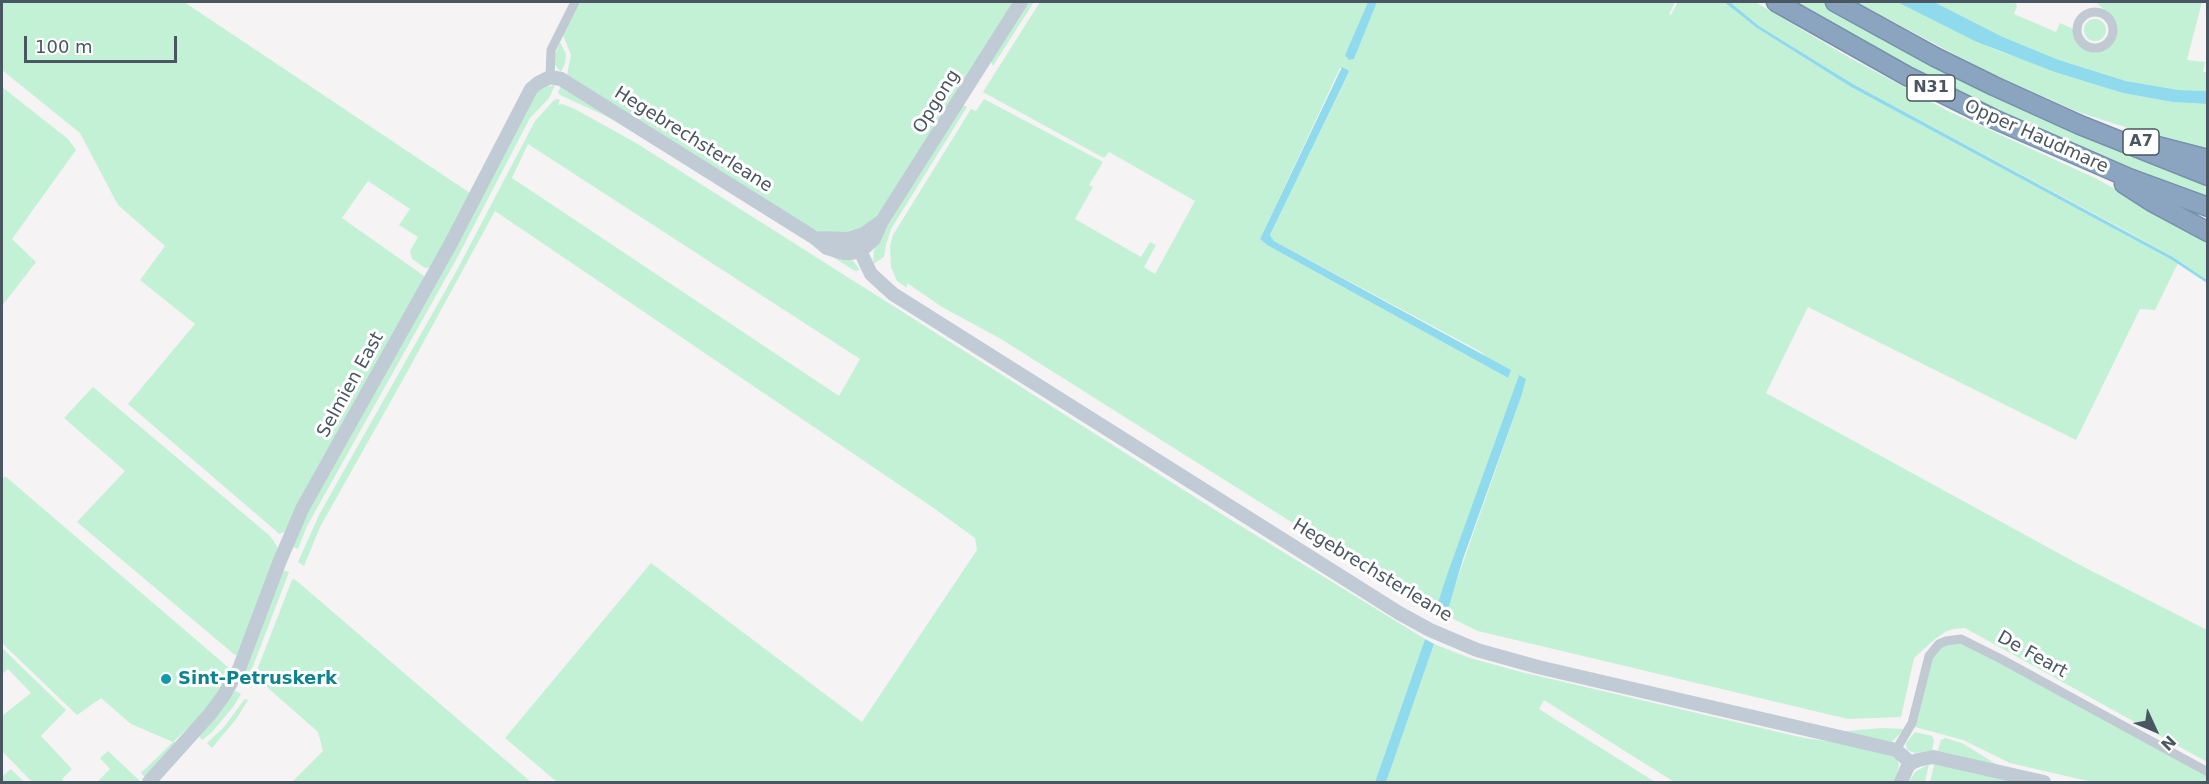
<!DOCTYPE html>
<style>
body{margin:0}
#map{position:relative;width:2209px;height:784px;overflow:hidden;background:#f5f3f3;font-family:"DejaVu Sans",sans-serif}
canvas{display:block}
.frame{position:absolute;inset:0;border:3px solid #4a5661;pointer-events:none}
.north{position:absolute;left:2125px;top:700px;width:60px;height:60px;-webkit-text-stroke:4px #fff;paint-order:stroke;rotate:134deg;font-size:16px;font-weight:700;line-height:24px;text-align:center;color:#4a5661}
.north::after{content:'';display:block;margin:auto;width:21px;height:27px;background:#4a5661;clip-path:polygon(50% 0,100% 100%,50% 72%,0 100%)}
.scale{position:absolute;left:24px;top:36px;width:153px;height:27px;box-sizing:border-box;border:3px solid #4a5661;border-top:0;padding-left:8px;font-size:18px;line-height:21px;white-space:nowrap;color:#4a5661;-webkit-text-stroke:4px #fff;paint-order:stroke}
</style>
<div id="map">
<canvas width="2209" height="784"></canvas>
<div class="frame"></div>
<div class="north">N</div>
<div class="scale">100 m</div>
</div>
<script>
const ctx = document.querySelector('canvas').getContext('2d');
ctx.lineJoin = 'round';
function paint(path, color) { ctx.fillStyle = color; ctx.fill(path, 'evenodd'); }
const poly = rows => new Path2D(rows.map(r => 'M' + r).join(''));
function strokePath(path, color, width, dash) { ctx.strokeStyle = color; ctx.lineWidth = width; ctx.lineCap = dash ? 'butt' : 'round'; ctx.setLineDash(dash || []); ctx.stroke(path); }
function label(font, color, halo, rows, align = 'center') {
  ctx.font = font + ' "DejaVu Sans",sans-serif'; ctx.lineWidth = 6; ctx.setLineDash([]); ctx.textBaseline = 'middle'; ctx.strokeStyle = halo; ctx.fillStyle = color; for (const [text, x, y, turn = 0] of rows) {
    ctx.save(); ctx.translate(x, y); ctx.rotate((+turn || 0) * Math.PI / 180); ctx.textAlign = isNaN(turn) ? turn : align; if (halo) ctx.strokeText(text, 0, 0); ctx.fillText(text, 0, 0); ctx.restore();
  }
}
paint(poly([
 [2,2,184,2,473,195,432,267,425,268,412,259,410,251,418,237,399,225,410,209,368,181,342,218,427,278,289,527,284,532,279,534,276,531,128,404,195,324,140,280,165,246,118,205,80,133,2,70],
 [579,2,1017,2,877,217,853,234,822,232,813,229,567,75,571,55,563,35],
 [1028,2,1034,2,993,66,990,60],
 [1040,2,1368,2,1345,55,1354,59,1377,2,1675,2,1669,14,1671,15,1678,2,1724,2,1757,28,1851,87,2178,263,2155,310,2140,309,2076,440,1808,307,1766,393,2080,565,2207,630,2207,762,1965,628,1953,629,1945,632,1935,639,1914,658,1901,717,1848,719,1478,631,1441,613,1445,612,1451,597,1521,397,1519,375,1436,609,1423,605,1001,339,942,307,907,283,907,288,897,281,891,267,890,246,893,235,971,109,976,111,984,99,1103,162,1089,185,1093,187,1075,219,1141,257,1150,242,1156,245,1144,267,1155,274,1195,201,1109,152,1104,158,983,92],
 [1340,68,1348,70,1349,73,1270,235,1274,241,1481,352,1508,378,1267,245,1260,239],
 [1730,2,1755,2,1843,54,1948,111,2095,178,2203,238,2207,241,2207,280,2173,257,2119,227,1853,84,1759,26],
 [1789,2,1823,2,1872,30,2207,182,2207,200,2131,172,1949,90],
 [1856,2,1897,2,1996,50,2123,93,2172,102,2207,104,2207,150,2175,143,2078,112,1986,71],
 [1934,2,2015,2,2017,6,2014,14,2056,32,2060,23,2073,29,2080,45,2094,51,2109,46,2114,39,2116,31,2112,17,2096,2,2202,2,2187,60,2205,62,2203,72,2207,72,2207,91,2179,90,2126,81,2059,60,2003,37],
 '2084 30a11 11 0 1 1 22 0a11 11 0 1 1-22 0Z',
 [560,42,566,54,565,63,561,72,555,65,554,57],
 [555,85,549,98,530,118,457,258,307,526,298,549,293,547,291,544,302,518,535,94,544,87],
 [561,86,854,262,860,270,855,271,612,119,560,95,558,92],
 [2,87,68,139,76,150,12,239,36,262,2,306],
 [558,99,560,100,558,105,562,104,575,109,636,143,1231,520,1425,639,1375,782,557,782,505,738,651,563,862,722,977,550,975,538,935,509,495,211,405,376,320,527,304,566,298,562,320,513,457,270,535,121,554,100],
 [528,144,860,359,839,396,512,178],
 [962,105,967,107,891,229,886,245,884,257,873,264,874,250,888,224],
 [93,387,270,536,278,548,238,656,235,655,77,522,125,471,64,418],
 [5,476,229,668,229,675,220,692,202,715,174,741,175,744,145,777,141,773,173,742,131,724,101,698,77,715,2,643,2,480],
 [281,570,289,572,250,674,245,671],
 [294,579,298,582,531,782,292,782,323,751,318,732,260,681,259,683,254,678,292,580],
 [1959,643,1980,651,2207,776,2207,782,2092,782,2010,763,1963,740,1915,727,1931,659,1943,646],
 [1434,644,1470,658,1521,672,1804,738,1841,743,1892,756,1898,760,1899,765,1895,782,1674,782,1544,700,1539,709,1655,782,1386,782],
 [2,648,66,710,41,736,72,769,62,779,64,782,32,782,2,751,2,716,31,693,8,669,2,674],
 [236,691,241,694,233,707,212,732,202,740,199,736,232,692],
 [246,699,248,700,237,718,212,748,207,743,224,727,244,700],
 [1882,728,1904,729,1892,742,1846,733,1847,731],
 [1915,732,1932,736,1934,740,1932,751,1915,753,1907,750,1906,743],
 [1945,738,1962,743,2004,769,1937,753,1941,740],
 [108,751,140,781,140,782,97,782,110,769,100,758],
 [1936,763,2022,782,1930,782,1934,765],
 [1929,764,1925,782,1909,782,1915,772],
 [11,769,24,782,2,782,2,777]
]), '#c3f1d5');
paint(poly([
 [1368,2,1377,2,1354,59,1349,60,1345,55],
 [1724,2,1730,2,1759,26,1853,84,2173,257,2207,280,2207,283,2172,260,1851,87,1757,28],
 [1897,2,1934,2,2003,37,2059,60,2126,81,2179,90,2207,91,2207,104,2172,102,2123,93,2055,72,1977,42],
 [1342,67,1348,70,1349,72,1270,235,1274,241,1511,370,1508,378,1267,245,1260,239],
 [1519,375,1526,379,1521,397,1463,559,1449,606,1445,612,1441,613,1436,609,1447,575],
 [1425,639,1434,644,1391,768,1386,782,1375,782]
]), '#90daee');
const highway = poly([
 [1776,2,1907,76,1994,119,2129,178,2208,207],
 [1835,2,1935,57,1994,86,2080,125,2208,176],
 [2157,146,2208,159],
 [2124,184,2152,202,2208,232]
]);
strokePath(highway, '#7690ad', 21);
strokePath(poly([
 '2077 30a18 18 0 1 1 36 0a18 18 0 1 1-36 0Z',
 [550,77,551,50,575,2],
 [1896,750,1912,723,1929,656,1939,644,1946,641,1961,639,2001,659,2208,772]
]), '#c1cad2', 9);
strokePath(poly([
 [815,238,849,239,864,234,882,221],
 [854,238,871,274,893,294,1399,613,1430,630,1477,650,1538,667,1896,750,1911,763,1918,760,1933,757,2044,782],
 [149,782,210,714,224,695,239,669,279,563,302,509,450,245,531,89,538,83,550,77,561,79,815,238,827,248,844,253,852,253,863,249,874,239,882,221,1021,2],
 [1901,782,1907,768,1911,763]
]), '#c1cbd6', 14);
strokePath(highway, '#8ba5c1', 18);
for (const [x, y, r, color] of [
 [166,679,6,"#0f9aa8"]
]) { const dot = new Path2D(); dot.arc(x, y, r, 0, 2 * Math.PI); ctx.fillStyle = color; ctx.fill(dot); strokePath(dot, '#fff', 2); }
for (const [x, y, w] of [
 [1931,88,48],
 [2141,142,36]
]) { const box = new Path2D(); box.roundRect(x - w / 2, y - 13, w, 26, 4.5); ctx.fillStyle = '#fff'; ctx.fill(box); strokePath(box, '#4a5661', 1.5); }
label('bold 16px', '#4a5661', null, [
 ["N31",1931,88],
 ["A7",2141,142]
]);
label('18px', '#4a5661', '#fff', [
 ["Opgong",937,102,-58],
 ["Opper Haudmare",2036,137,24],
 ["Hegebrechsterleane",693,140,32],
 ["Selmien East",351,385,-61],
 ["Hegebrechsterleane",1372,571,31],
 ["De Feart",2032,655,29]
]);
label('bold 18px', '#0d838f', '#fff', [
 ["Sint-Petruskerk",178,679]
], 'left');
</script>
